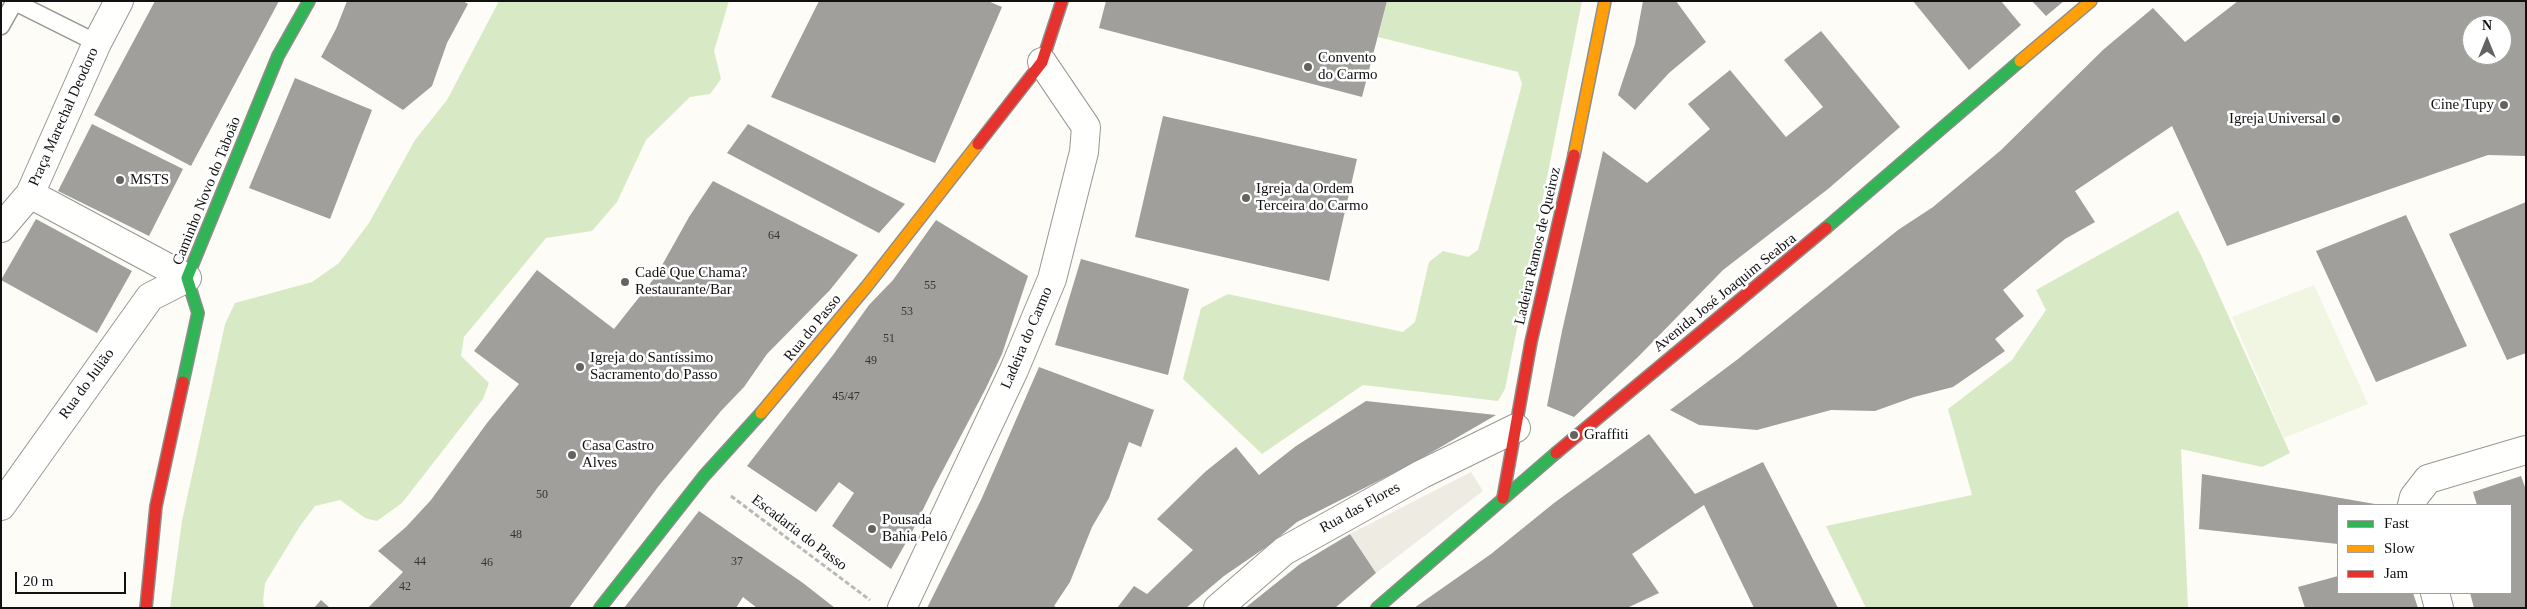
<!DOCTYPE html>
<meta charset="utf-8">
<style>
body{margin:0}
#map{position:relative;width:2527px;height:609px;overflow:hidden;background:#fdfcf7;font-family:"Times New Roman",serif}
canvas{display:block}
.frame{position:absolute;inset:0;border:2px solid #111;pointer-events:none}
.legend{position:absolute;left:2337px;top:504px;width:175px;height:90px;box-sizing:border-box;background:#fff;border:1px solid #a0a0a0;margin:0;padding:6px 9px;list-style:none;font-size:15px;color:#111}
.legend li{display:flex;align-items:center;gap:10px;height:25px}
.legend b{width:25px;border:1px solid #a0a0a0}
.north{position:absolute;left:2462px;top:15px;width:50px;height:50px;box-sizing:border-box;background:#fff;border:1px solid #a0a0a0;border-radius:50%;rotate:0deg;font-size:14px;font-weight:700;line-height:20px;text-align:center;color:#111}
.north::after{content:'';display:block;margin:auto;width:18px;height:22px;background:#646362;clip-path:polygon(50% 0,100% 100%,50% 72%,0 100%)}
.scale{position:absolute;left:15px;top:572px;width:111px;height:22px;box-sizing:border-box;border:2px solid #111;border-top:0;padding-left:6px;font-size:15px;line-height:18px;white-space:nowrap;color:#111;-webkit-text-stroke:4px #fff;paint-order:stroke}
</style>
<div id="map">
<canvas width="2527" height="609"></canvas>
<div class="frame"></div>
<ul class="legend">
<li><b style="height:6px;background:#30b455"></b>Fast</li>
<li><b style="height:6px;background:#ff9f0a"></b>Slow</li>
<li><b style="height:6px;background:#e5322d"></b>Jam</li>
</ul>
<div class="north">N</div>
<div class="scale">20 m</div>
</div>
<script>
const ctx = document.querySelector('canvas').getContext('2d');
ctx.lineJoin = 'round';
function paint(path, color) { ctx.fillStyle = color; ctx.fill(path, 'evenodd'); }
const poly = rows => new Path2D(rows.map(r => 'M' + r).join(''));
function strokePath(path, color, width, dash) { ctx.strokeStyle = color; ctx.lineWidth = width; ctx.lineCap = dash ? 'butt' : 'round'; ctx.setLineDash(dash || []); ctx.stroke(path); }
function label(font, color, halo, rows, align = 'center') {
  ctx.font = font + ' "Times New Roman",serif'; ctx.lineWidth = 5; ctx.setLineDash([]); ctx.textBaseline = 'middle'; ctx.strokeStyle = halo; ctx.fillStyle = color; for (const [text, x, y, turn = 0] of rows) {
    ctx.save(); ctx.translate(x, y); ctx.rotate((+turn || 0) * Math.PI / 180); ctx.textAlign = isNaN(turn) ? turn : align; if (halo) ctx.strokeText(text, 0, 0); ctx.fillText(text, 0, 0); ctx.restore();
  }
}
paint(poly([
 [499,1,729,1,714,51,721,79,710,94,690,97,646,140,617,202,592,231,546,238,464,337,461,356,489,383,483,399,402,503,377,521,365,518,340,500,315,506,300,526,265,583,263,602,265,608,170,608,182,521,225,324,235,303,312,282,339,263,369,223,415,140,447,100],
 [1387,1,1582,1,1505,389,1498,401,1363,385,1262,454,1183,379,1201,308,1228,294,1403,332,1415,322,1429,262,1443,251,1468,257,1478,250,1522,84,1518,72,1378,37],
 [2178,211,2201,255,2290,453,2262,467,2181,449,2188,608,1866,608,1826,526,1972,495,1948,409,2012,360,2046,310,2036,290]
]), '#d8eac5');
paint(poly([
 [2314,285,2368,404,2284,438,2232,317]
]), '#f0f6e1');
paint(poly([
 [1471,472,1483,491,1376,573,1350,534]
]), '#edebe2');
paint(poly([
 [155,1,279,1,191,166,94,115],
 [347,1,463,1,468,4,447,43,432,86,403,110,321,57,336,29],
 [819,1,988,1,1002,7,935,163,771,97],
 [1106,1,1387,1,1362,97,1099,28],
 [1643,1,1676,1,1706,42,1669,73,1635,110,1618,95,1635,44],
 [1913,1,2001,1,2021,25,1969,70],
 [2032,1,2064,1,2046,16],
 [2238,1,2526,1,2526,156,2488,155,2227,246,2172,126,2075,191,2095,222,2065,239,2003,290,2024,316,1995,339,2005,351,1953,387,1914,397,1875,411,1831,410,1757,430,1699,425,1670,410,1738,359,1898,230,1933,207,2000,151,2104,49,2153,8,2185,42],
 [2472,25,2502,25,2502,55,2472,55],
 [1821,31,1900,127,1828,189,1723,270,1638,357,1574,417,1547,406,1562,331,1603,151,1647,183,1710,129,1688,104,1730,70,1786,137,1823,107,1784,60],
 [295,78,372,110,330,219,249,188],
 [1163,116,1357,159,1329,281,1135,237],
 [92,124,183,169,149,236,58,191],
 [748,124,905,204,879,233,727,153],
 [713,181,858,255,830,290,767,354,744,387,721,411,658,487,569,608,368,608,403,572,378,551,406,527,431,500,487,423,519,384,474,351,537,270,614,329,656,276,689,217],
 [2526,202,2526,353,2507,360,2449,234],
 [2406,215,2467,346,2376,382,2316,251],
 [36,219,132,271,97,333,1,280],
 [936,220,1028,276,1002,354,986,388,934,487,912,532,891,569,832,526,854,493,839,482,816,512,747,466,833,355,869,305,893,280],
 [1081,259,1189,289,1168,375,1055,345],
 [1039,367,1154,410,1141,447,1129,442,1109,498,1092,527,1070,582,1054,606,1057,608,927,608,981,500],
 [1366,401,1496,415,1408,466,1297,522,1272,543,1224,576,1186,608,1117,608,1134,586,1147,594,1193,550,1157,519,1205,472,1236,447,1259,475,1296,446],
 [1649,434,1695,494,1763,462,1838,608,1754,608,1704,505,1632,554,1659,593,1627,608,1414,608,1491,554,1554,503],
 [2202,474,2375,504,2375,505,2338,505,2338,544,2199,529],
 [2521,476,2526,490,2526,608,2474,608,2470,593,2511,593,2511,505,2477,505,2473,492],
 [699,511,803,583,835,608,757,608,743,597,736,608,624,608],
 [1350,534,1376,573,1335,608,1245,608,1300,564],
 [2338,576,2338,593,2413,593,2418,608,2305,608,2298,587],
 [321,600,330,608,314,608]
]), '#a19f9c');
const lane = poly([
 [15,2,97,43],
 [1,26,15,1]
]);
const street = poly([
 [30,194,187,278],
 [1,228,30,194,97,43,119,1],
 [2412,505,2414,497,2428,479,2526,450],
 [1,506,150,297,187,278],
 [2435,593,2439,608],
 [902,608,1014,370,1052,279,1084,152,1086,127,1042,62],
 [1218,608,1284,551,1422,474,1516,428]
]);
const fast = poly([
 [1826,228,2020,61],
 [183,382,198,313,187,278,278,56,309,1],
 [600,608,704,476,761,413],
 [1377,608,1556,453]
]);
const slow = poly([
 [2020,61,2091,1],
 [1574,155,1605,1],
 [761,413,867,286,978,144]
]);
const jam = poly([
 [978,144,1042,62,1062,1],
 [1556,453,1826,228],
 [1503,498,1531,342,1574,155],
 [146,608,156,506,183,382]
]);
strokePath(lane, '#979795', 19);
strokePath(street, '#979795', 30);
strokePath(fast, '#8e8d8b', 14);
strokePath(slow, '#8e8d8b', 14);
strokePath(jam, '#8e8d8b', 14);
strokePath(poly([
 [731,496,870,600]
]), '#b9b9b8', 3, [5, 2.5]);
strokePath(lane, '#fffffe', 16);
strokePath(street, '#fffffe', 28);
strokePath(fast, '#30b455', 11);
strokePath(slow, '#ff9f0a', 11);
strokePath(jam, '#e5322d', 11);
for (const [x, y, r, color] of [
 [1308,67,5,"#646362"],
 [2504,105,5,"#646362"],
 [2336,119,5,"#646362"],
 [120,180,5,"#646362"],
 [1246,198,5,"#646362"],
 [625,282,5,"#646362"],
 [580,367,5,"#646362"],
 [1574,435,5,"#646362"],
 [572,455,5,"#646362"],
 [872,529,5,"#646362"]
]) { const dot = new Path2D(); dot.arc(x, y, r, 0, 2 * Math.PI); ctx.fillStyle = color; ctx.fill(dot); strokePath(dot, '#fff', 2); }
label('12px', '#353434', null, [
 ["64",774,236],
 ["55",930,286],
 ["53",907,312],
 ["51",889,339],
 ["49",871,361],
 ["45/47",846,397],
 ["50",542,495],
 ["48",516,535],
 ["44",420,562],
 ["37",737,562],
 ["46",487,563],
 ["42",405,587]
]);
label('15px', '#111', '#fff', [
 ["Convento",1318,58],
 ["do Carmo",1318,75],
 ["Cine Tupy",2494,105,"right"],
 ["Igreja Universal",2326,119,"right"],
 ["MSTS",130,180],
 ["Igreja da Ordem",1256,189],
 ["Terceira do Carmo",1256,206],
 ["Cadê Que Chama?",635,273],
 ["Restaurante/Bar",635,290],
 ["Igreja do Santíssimo",590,358],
 ["Sacramento do Passo",590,375],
 ["Graffiti",1584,435],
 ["Casa Castro",582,446],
 ["Alves",582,463],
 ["Pousada",882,520],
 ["Bahia Pelô",882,537]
], 'left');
label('15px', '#111', '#fff', [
 ["Praça Marechal Deodoro",64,117,-66],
 ["Caminho Novo do Taboão",207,191,-68],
 ["Ladeira Ramos de Queiroz",1538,246,-77],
 ["Avenida José Joaquim Seabra",1725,293,-39],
 ["Rua do Passo",813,328,-51],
 ["Ladeira do Carmo",1027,338,-67],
 ["Rua do Julião",87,384,-54],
 ["Rua das Flores",1360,508,-29],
 ["Escadaria do Passo",799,533,37]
]);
</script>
